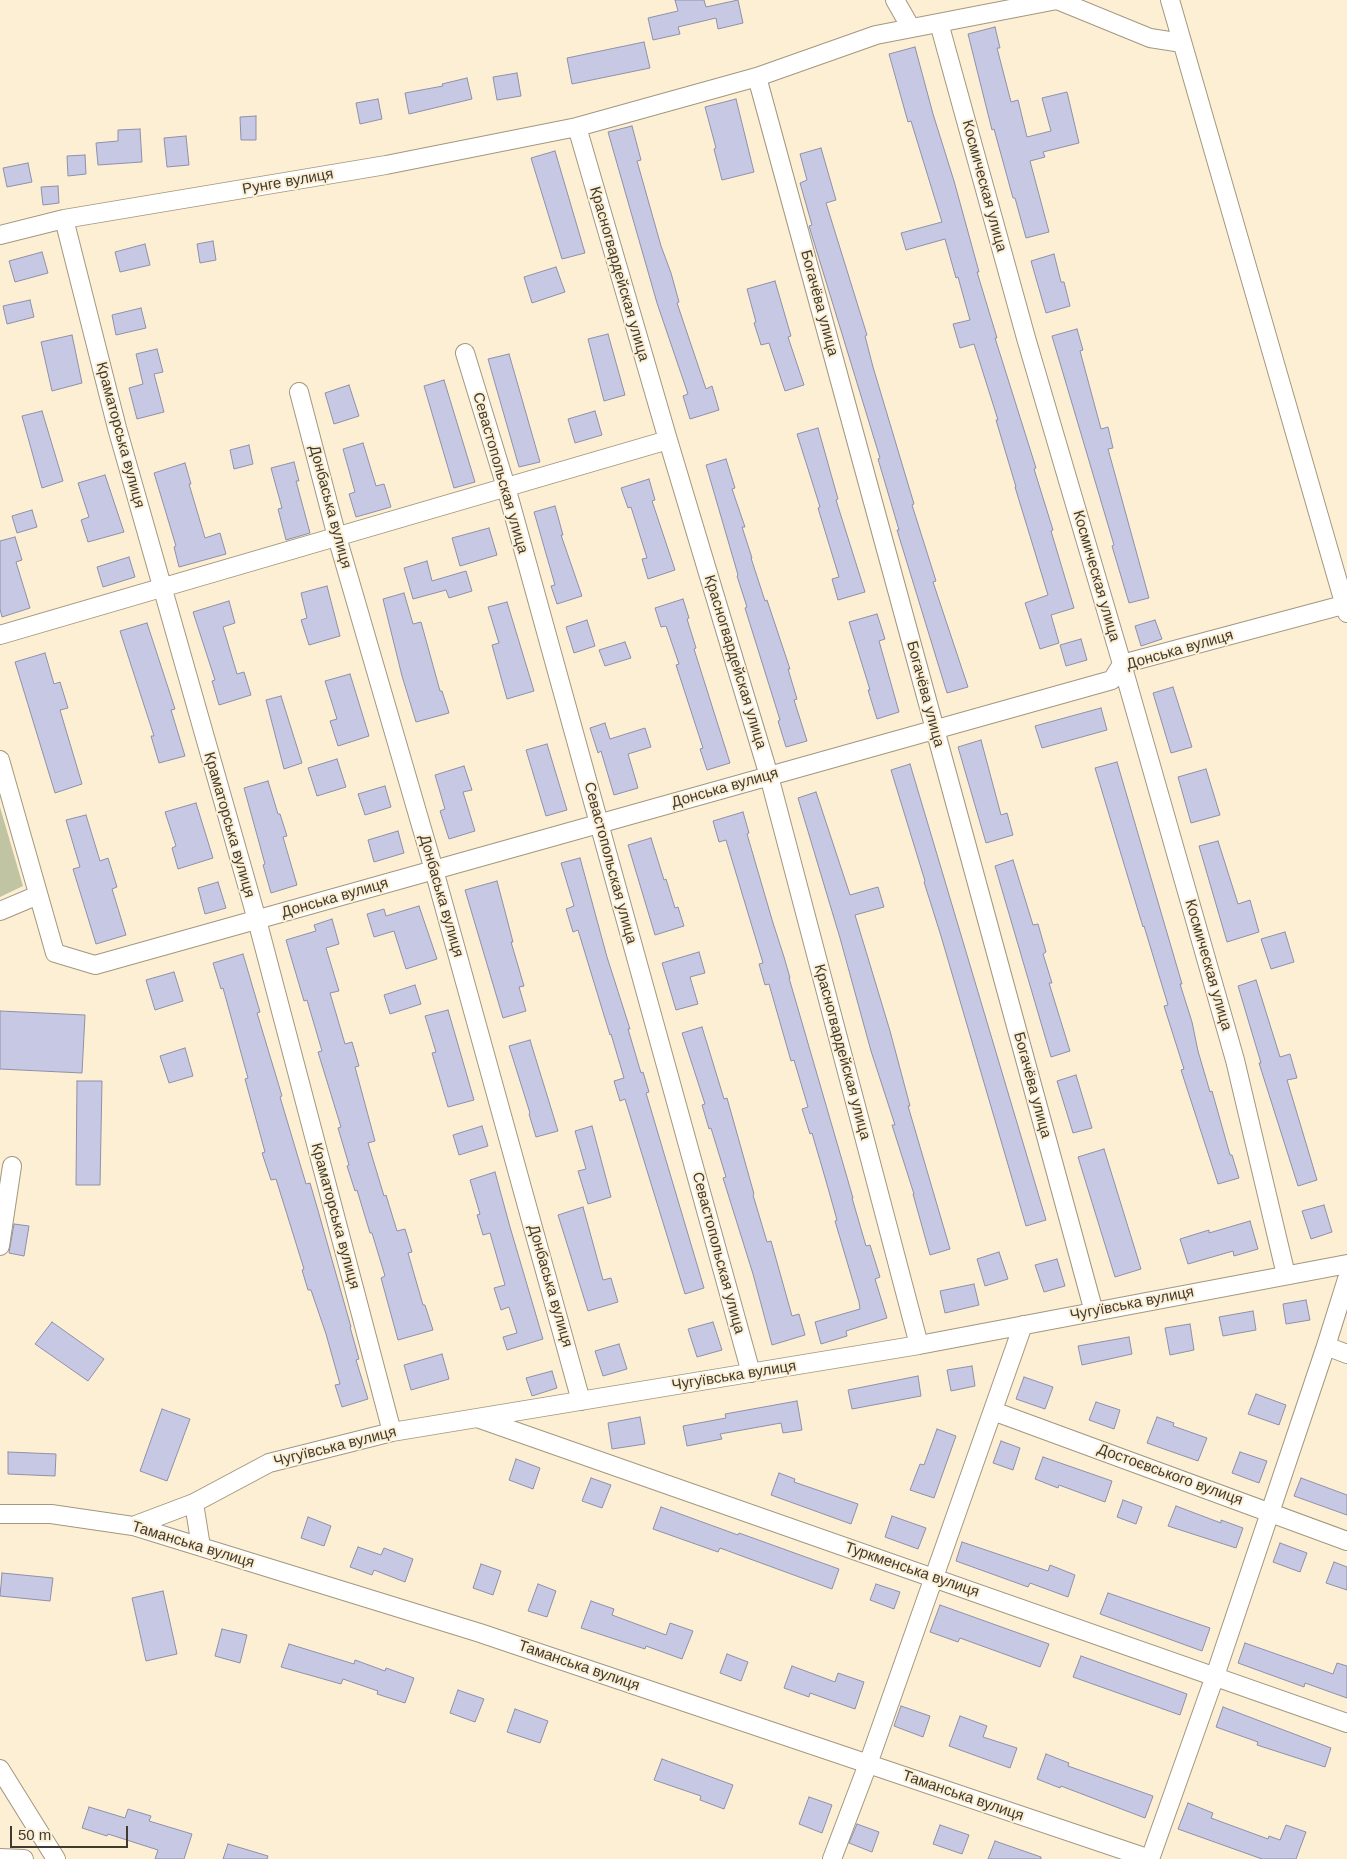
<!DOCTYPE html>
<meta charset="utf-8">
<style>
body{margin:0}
#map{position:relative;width:1347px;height:1859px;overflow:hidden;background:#fcefd4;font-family:Helvetica,sans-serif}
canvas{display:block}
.scale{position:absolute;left:10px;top:1826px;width:118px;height:22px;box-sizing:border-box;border:2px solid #403b31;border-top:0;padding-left:6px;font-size:15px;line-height:18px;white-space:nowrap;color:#403b31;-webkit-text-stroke:4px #fcefd4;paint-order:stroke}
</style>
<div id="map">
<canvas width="1347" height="1859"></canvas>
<div class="scale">50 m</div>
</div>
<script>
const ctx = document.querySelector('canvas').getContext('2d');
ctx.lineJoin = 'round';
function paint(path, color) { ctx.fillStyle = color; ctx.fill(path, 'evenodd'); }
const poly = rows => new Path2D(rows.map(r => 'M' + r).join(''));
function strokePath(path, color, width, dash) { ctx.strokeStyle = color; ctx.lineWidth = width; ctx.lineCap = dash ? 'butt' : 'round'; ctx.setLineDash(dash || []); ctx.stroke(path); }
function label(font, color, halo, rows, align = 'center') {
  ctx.font = font + ' Helvetica,sans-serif'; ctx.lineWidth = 4; ctx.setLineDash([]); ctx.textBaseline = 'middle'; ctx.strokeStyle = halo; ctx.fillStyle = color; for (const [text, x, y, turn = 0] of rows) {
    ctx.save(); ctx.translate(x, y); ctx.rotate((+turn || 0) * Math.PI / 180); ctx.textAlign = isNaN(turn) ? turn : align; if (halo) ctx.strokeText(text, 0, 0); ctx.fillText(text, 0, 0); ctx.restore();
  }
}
paint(poly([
 [0,807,23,886,0,897]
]), '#c1c4a2');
const building = poly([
 [675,0,704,0,706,7,738,0,743,23,718,29,716,18,678,27,680,34,653,40,648,18,678,11,675,0],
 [995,27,1000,48,997,48,1011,102,1018,100,1027,137,1051,131,1042,98,1067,92,1079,143,1043,152,1045,157,1030,161,1049,232,1026,238,1015,198,1013,198,994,129,992,130,968,34,995,27],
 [644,42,650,68,572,84,567,58,644,42],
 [915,47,933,114,954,181,979,272,977,272,997,338,995,338,1036,468,1034,469,1053,530,1051,531,1074,608,1051,615,1059,643,1040,649,1025,603,1048,595,1015,487,1016,487,996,420,998,420,974,344,960,348,953,324,970,320,958,277,956,278,945,239,906,250,901,233,942,222,911,121,908,122,889,54,915,47],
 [517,73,521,96,497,100,493,77,517,73],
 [467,78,472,99,409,114,405,93,443,86,442,84,467,78],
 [378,99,382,119,360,124,356,103,378,99],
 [736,99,754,172,722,180,714,149,716,148,705,107,736,99],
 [256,116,256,140,241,140,240,117,256,116],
 [632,126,641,160,637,161,661,246,671,273,679,302,677,303,706,389,712,386,719,410,690,419,683,396,688,394,657,303,608,132,632,126],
 [140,129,142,162,98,165,96,143,118,141,118,130,140,129],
 [186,136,189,165,167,167,164,138,186,136],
 [821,148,836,200,826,203,867,335,865,336,873,367,914,504,912,505,936,581,933,582,968,687,947,693,897,530,899,530,878,459,880,458,809,226,812,225,800,183,807,180,800,154,821,148],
 [555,151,585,253,562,259,531,158,555,151],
 [85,155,86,174,68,176,67,156,85,155],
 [28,163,32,182,7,187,3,168,28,163],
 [58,186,59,203,43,205,41,187,58,186],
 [213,241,216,260,200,263,197,244,213,241],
 [145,244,150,265,120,272,115,252,145,244],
 [42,252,48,273,15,282,9,261,42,252],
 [1054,254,1061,282,1064,282,1070,306,1046,313,1031,261,1054,254],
 [556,267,565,292,532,303,524,277,556,267],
 [775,281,791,336,788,337,804,385,785,391,769,343,761,345,754,323,756,322,747,289,775,281],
 [30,300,34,317,7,324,3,306,30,300],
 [141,308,146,328,116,335,112,315,141,308],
 [1077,329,1083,350,1080,351,1101,429,1108,427,1113,448,1108,449,1149,598,1129,603,1112,546,1114,545,1052,336,1077,329],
 [608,334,625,395,604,401,588,339,608,334],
 [72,335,82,383,52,391,41,342,72,335],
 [157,349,163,372,154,374,164,412,137,419,129,388,143,384,136,354,157,349],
 [509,354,540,462,519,467,488,359,509,354],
 [444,380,475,482,454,488,424,386,444,380],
 [349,385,359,416,334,424,325,393,349,385],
 [42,411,63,481,42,488,22,416,42,411],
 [595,411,602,435,575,443,568,419,595,411],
 [818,428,838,499,836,500,865,592,838,600,832,579,839,577,818,508,820,507,797,434,818,428],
 [363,443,376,486,384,484,391,507,356,517,349,494,355,492,343,449,363,443],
 [249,445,253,464,234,469,230,450,249,445],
 [726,459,735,488,732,489,745,527,742,527,752,558,751,558,765,601,767,600,790,669,788,669,797,699,794,700,807,741,786,747,778,721,780,720,745,608,747,607,737,576,738,575,706,465,726,459],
 [294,462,299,481,296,481,310,533,286,540,278,509,282,508,271,468,294,462],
 [185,463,191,484,189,484,205,538,220,533,226,554,179,567,174,547,176,546,154,473,185,463],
 [105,475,124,532,88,542,81,520,89,517,78,483,105,475],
 [649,479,655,500,652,501,675,570,648,579,642,559,647,558,631,507,628,508,621,488,649,479],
 [555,506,563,535,561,535,582,596,557,604,551,586,555,585,534,512,555,506],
 [32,510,37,527,17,533,12,516,32,510],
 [489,528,497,555,460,566,452,538,489,528],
 [15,537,22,560,16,562,30,608,2,617,0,609,0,541,15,537],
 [129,557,135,577,103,587,97,567,129,557],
 [427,561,432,581,466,571,472,591,449,598,446,590,413,599,404,568,427,561],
 [327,586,340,636,309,645,301,620,307,618,301,593,327,586],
 [404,593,413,624,421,622,440,691,442,691,449,713,416,722,402,676,383,599,404,593],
 [683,599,689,618,687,619,696,648,694,649,730,763,707,770,700,749,703,748,676,665,679,664,666,626,661,627,655,608,683,599],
 [229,601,235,623,223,627,237,674,244,672,251,695,219,705,212,681,215,680,193,612,229,601],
 [507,602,534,691,507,699,492,645,499,643,488,607,507,602],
 [877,614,885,639,879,641,899,712,877,719,868,690,870,690,849,622,877,614],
 [587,620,595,646,574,653,566,627,587,620],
 [1155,620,1162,639,1141,646,1135,626,1155,620],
 [147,623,175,709,171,710,185,756,159,763,151,736,154,736,120,631,147,623],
 [1081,639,1087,660,1066,666,1060,645,1081,639],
 [625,642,631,658,605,666,599,650,625,642],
 [45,653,54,684,60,682,68,708,60,710,82,784,55,793,15,662,45,653],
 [350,674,369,736,338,746,330,721,337,719,325,681,350,674],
 [1173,687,1192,747,1171,753,1153,693,1173,687],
 [281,696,302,763,284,769,266,700,281,696],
 [1101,708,1107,730,1042,748,1035,726,1101,708],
 [605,723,610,739,645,728,651,747,628,754,638,788,614,795,601,751,598,753,590,728,605,723],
 [981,740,1001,815,1007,813,1013,835,986,843,958,747,981,740],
 [547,744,567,810,546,816,526,750,547,744],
 [337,759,346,787,317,796,308,768,337,759],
 [1117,762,1182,984,1180,984,1192,1022,1198,1051,1210,1092,1212,1091,1230,1155,1232,1155,1239,1178,1218,1184,1181,1070,1184,1069,1164,1006,1168,1005,1144,926,1143,927,1095,768,1117,762],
 [910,764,1046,1220,1026,1226,941,936,924,882,925,881,891,770,910,764],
 [464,766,472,790,463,792,475,831,449,839,440,811,445,809,435,775,464,766],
 [1206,769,1220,815,1191,823,1178,777,1206,769],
 [268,781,278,814,280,814,287,836,283,837,297,885,271,893,263,865,265,864,244,788,268,781],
 [385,786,391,807,365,815,358,794,385,786],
 [816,792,850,895,878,887,884,907,855,915,890,1031,910,1106,908,1106,950,1249,930,1255,913,1194,914,1194,892,1125,895,1125,871,1051,840,938,798,798,816,792],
 [196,803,213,858,178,869,172,848,176,846,165,812,196,803],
 [743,812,749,833,747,834,773,923,784,957,790,978,789,978,853,1198,852,1198,866,1246,870,1245,880,1277,875,1279,887,1318,846,1331,847,1336,821,1344,815,1322,860,1309,859,1302,835,1221,837,1220,826,1181,812,1133,810,1134,802,1109,808,1107,794,1060,791,1061,769,984,765,985,759,964,763,963,726,840,719,842,713,821,743,812],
 [86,815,100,861,108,858,117,887,112,889,126,935,96,944,73,869,80,867,66,820,86,815],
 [398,831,404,853,374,862,368,840,398,831],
 [651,838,664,880,666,879,675,908,678,907,684,926,655,935,628,845,651,838],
 [1218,841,1238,904,1250,900,1259,932,1227,942,1199,846,1218,841],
 [580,858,607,957,630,1029,628,1029,641,1073,643,1072,649,1092,646,1093,704,1288,685,1294,625,1099,620,1101,614,1081,624,1078,611,1034,610,1035,578,930,573,932,566,909,574,906,561,863,580,858],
 [1013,860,1033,925,1038,924,1046,952,1043,954,1052,983,1049,983,1070,1051,1051,1057,995,866,1013,860],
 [497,881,513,942,511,942,524,986,519,987,526,1011,503,1018,465,890,497,881],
 [218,882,226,908,205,914,198,888,218,882],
 [419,906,437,959,406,969,394,931,374,937,367,914,384,909,386,916,419,906],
 [332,919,339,944,326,948,339,991,330,993,345,1044,352,1042,359,1066,355,1067,375,1141,368,1143,384,1196,386,1195,397,1231,405,1229,412,1252,408,1253,423,1305,425,1305,433,1330,398,1340,381,1278,385,1276,372,1233,370,1233,357,1190,355,1191,347,1166,349,1165,338,1128,341,1127,318,1052,322,1051,307,1000,304,1001,286,940,316,931,314,925,332,919],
 [1285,932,1294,962,1271,969,1261,939,1285,932],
 [699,952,705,973,690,977,698,1004,676,1010,662,963,699,952],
 [243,954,260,1012,257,1013,282,1096,280,1097,306,1184,310,1183,317,1207,351,1327,350,1327,359,1359,356,1360,368,1399,342,1407,335,1385,340,1384,326,1334,311,1290,308,1290,302,1270,304,1269,276,1179,271,1180,262,1153,265,1152,245,1079,248,1078,223,988,221,989,213,963,243,954],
 [174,972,183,1001,155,1010,146,980,174,972],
 [1256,980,1280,1057,1290,1054,1297,1078,1287,1080,1317,1180,1298,1186,1259,1063,1261,1063,1238,986,1256,980],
 [415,985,421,1004,390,1014,384,995,415,985],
 [448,1010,474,1100,448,1107,432,1053,436,1052,425,1016,448,1010],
 [0,1011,85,1015,82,1073,0,1069,0,1011],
 [702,1027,724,1099,727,1098,754,1194,753,1195,767,1242,771,1241,792,1316,799,1314,805,1335,772,1345,753,1274,723,1178,726,1177,711,1128,709,1129,702,1105,705,1104,682,1033,702,1027],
 [530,1040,558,1131,536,1137,529,1114,530,1113,509,1046,530,1040],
 [185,1048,193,1076,169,1083,160,1056,185,1048],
 [1076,1075,1092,1128,1073,1133,1057,1081,1076,1075],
 [77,1081,102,1081,100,1185,76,1185,77,1081],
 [482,1126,488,1146,459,1155,453,1135,482,1126],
 [592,1126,611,1197,588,1204,578,1171,586,1169,575,1131,592,1126],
 [1104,1149,1141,1269,1115,1277,1078,1157,1104,1149],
 [495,1172,510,1227,543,1339,507,1350,503,1337,517,1333,509,1307,501,1310,494,1288,505,1285,490,1233,483,1235,477,1215,480,1214,470,1180,495,1172],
 [1324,1205,1332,1232,1311,1239,1302,1211,1324,1205],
 [583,1207,603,1280,611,1278,618,1302,588,1311,558,1215,583,1207],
 [1250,1221,1258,1249,1234,1256,1233,1251,1188,1264,1180,1239,1209,1230,1209,1233,1250,1221],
 [14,1224,29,1226,24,1256,9,1253,14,1224],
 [999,1252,1008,1279,985,1286,977,1259,999,1252],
 [1057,1259,1065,1286,1044,1292,1035,1265,1057,1259],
 [974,1284,979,1305,945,1313,940,1291,974,1284],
 [1306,1300,1310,1320,1286,1324,1283,1304,1306,1300],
 [1253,1311,1256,1330,1223,1336,1219,1317,1253,1311],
 [52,1322,104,1359,88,1381,35,1344,52,1322],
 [713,1322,722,1350,697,1357,688,1329,713,1322],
 [1190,1324,1194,1350,1170,1355,1165,1328,1190,1324],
 [1129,1337,1132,1354,1082,1365,1078,1346,1129,1337],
 [619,1344,627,1369,603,1376,595,1351,619,1344],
 [442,1354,449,1379,411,1390,404,1365,442,1354],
 [972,1366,975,1386,951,1391,947,1370,972,1366],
 [552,1371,557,1388,532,1396,526,1378,552,1371],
 [918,1376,921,1396,852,1409,848,1390,918,1376],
 [1024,1377,1053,1387,1045,1409,1016,1399,1024,1377],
 [1256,1394,1286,1405,1279,1425,1248,1414,1256,1394],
 [797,1401,802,1430,783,1433,781,1423,720,1434,722,1439,687,1446,683,1426,726,1418,725,1414,797,1401],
 [1096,1402,1120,1410,1114,1429,1089,1420,1096,1402],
 [162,1409,190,1419,167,1481,140,1471,162,1409],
 [640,1417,645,1444,612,1449,608,1423,640,1417],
 [1157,1417,1174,1423,1173,1426,1207,1438,1198,1461,1147,1443,1157,1417],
 [937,1429,956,1436,934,1498,910,1490,920,1464,924,1465,937,1429],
 [1001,1441,1020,1448,1013,1470,993,1463,1001,1441],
 [8,1452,56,1454,55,1476,8,1474,8,1452],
 [1240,1452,1267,1461,1259,1483,1232,1473,1240,1452],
 [1043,1457,1112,1481,1105,1502,1059,1485,1058,1488,1035,1479,1043,1457],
 [516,1459,540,1468,533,1489,509,1480,516,1459],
 [779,1473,795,1479,794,1482,858,1504,851,1524,771,1495,779,1473],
 [591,1478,611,1485,602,1508,582,1501,591,1478],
 [1301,1478,1347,1495,1347,1515,1294,1496,1301,1478],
 [1123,1500,1142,1507,1136,1524,1117,1517,1123,1500],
 [1176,1506,1221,1523,1221,1520,1243,1528,1236,1548,1168,1526,1176,1506],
 [661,1507,738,1535,739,1533,839,1569,832,1589,720,1548,718,1552,653,1529,661,1507],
 [892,1516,926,1528,918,1549,885,1537,892,1516],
 [308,1517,331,1526,324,1546,301,1538,308,1517],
 [962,1542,1048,1571,1050,1565,1075,1575,1068,1597,1030,1583,1028,1587,956,1561,962,1542],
 [1280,1543,1307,1553,1300,1572,1273,1562,1280,1543],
 [358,1547,381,1555,384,1548,413,1559,405,1582,374,1570,372,1575,350,1567,358,1547],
 [1334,1562,1347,1567,1347,1590,1326,1583,1334,1562],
 [481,1564,501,1571,493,1595,473,1588,481,1564],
 [2,1573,53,1578,50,1601,0,1596,2,1573],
 [538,1584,556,1591,547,1617,528,1611,538,1584],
 [876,1584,900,1592,894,1609,870,1600,876,1584],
 [163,1591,177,1654,146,1661,132,1598,163,1591],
 [1108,1593,1210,1628,1202,1651,1100,1614,1108,1593],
 [591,1601,614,1609,612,1615,666,1635,670,1623,693,1631,682,1659,646,1646,645,1649,581,1628,591,1601],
 [940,1605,1049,1644,1040,1667,960,1638,958,1642,930,1632,940,1605],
 [222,1629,247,1635,240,1663,215,1656,222,1629],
 [1245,1643,1333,1674,1337,1663,1347,1666,1347,1698,1305,1683,1304,1687,1238,1663,1245,1643],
 [289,1644,354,1664,355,1660,385,1671,386,1668,414,1678,405,1703,377,1694,378,1691,343,1679,341,1684,281,1667,289,1644],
 [727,1654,748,1662,741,1681,720,1673,727,1654],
 [1081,1656,1187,1694,1180,1715,1073,1677,1081,1656],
 [792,1666,835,1682,838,1673,864,1682,855,1709,810,1693,809,1697,784,1688,792,1666],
 [458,1690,484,1699,475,1722,450,1713,458,1690],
 [901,1706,930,1716,923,1737,894,1726,901,1706],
 [1223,1707,1331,1748,1325,1767,1257,1745,1258,1742,1216,1727,1223,1707],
 [515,1709,548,1721,540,1743,507,1732,515,1709],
 [960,1716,987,1726,983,1737,1017,1748,1010,1768,949,1746,960,1716],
 [1046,1754,1069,1763,1068,1766,1153,1796,1145,1818,1061,1786,1060,1788,1037,1779,1046,1754],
 [662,1759,733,1785,724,1809,700,1800,701,1796,654,1780,662,1759],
 [809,1797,832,1805,822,1833,799,1824,809,1797],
 [1188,1803,1213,1813,1211,1818,1268,1839,1269,1836,1280,1840,1286,1825,1306,1832,1296,1859,1262,1859,1178,1829,1188,1803],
 [89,1807,125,1818,128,1809,151,1816,149,1821,192,1834,184,1859,155,1859,158,1850,108,1834,107,1836,82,1828,89,1807],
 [857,1824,879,1832,872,1852,849,1843,857,1824],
 [940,1825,969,1835,962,1854,933,1844,940,1825],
 [995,1841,1041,1857,1041,1859,988,1859,995,1841],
 [228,1844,268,1856,267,1859,223,1859,228,1844]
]);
paint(building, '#c7c8e4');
strokePath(building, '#8f90aa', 1);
const minor = poly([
 [895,0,911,28],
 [1057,0,1150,38,1182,43],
 [1170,0,1347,613],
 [939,23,1026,338,1122,664,1235,1060,1286,1275],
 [757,77,1094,1312],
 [577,127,668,440,769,776,919,1345],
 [64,219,117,428,257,920,392,1432],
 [0,235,64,219,386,165,577,127,757,77,876,35,1057,0],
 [465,353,506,487,751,1373],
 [299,392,337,537,434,870,581,1401],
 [0,635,668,440],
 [0,760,55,953,95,965,1112,680,1122,664,1347,604],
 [0,911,38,895],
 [0,1246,12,1166],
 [1326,1346,1347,1354],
 [993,1411,1347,1541],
 [480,1419,1347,1723],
 [194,1503,201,1547],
 [0,1514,51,1514,133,1526,480,1633,1150,1859],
 [133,1526,194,1503,269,1463,392,1432,919,1345,1347,1264],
 [0,1769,56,1859],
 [0,1858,24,1859],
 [832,1859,868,1764,1023,1325],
 [1150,1859,1215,1676,1326,1346,1347,1279]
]);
strokePath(minor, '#a3977e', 20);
strokePath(minor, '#fff', 18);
label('15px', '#403b31', '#fcefd4', [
 ["Рунге вулиця",288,182,-10],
 ["Космическая улица",984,186,75],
 ["Красногвардейская улица",619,274,74],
 ["Богачёва улица",819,303,75],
 ["Краматорська вулиця",120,435,75],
 ["Севастопольская улица",500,473,74],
 ["Донбаська вулиця",330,507,75],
 ["Космическая улица",1096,576,74],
 ["Донська вулиця",1180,650,-16],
 ["Красногвардейская улица",735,662,73],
 ["Богачёва улица",925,694,75],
 ["Донська вулиця",725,788,-16],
 ["Краматорська вулиця",229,825,74],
 ["Севастопольская улица",610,863,75],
 ["Донбаська вулиця",441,896,74],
 ["Донська вулиця",335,898,-16],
 ["Космическая улица",1208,965,74],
 ["Красногвардейская улица",842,1052,75],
 ["Богачёва улица",1032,1085,75],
 ["Краматорська вулиця",335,1216,75],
 ["Севастопольская улица",718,1253,75],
 ["Донбаська вулиця",550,1286,74],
 ["Чугуївська вулиця",1132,1304,-11],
 ["Чугуївська вулиця",734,1376,-9],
 ["Чугуївська вулиця",335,1447,-14],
 ["Достоєвського вулиця",1170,1475,20],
 ["Таманська вулиця",193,1545,17],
 ["Туркменська вулиця",912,1570,19],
 ["Таманська вулиця",579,1666,19],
 ["Таманська вулиця",963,1796,19]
]);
</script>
